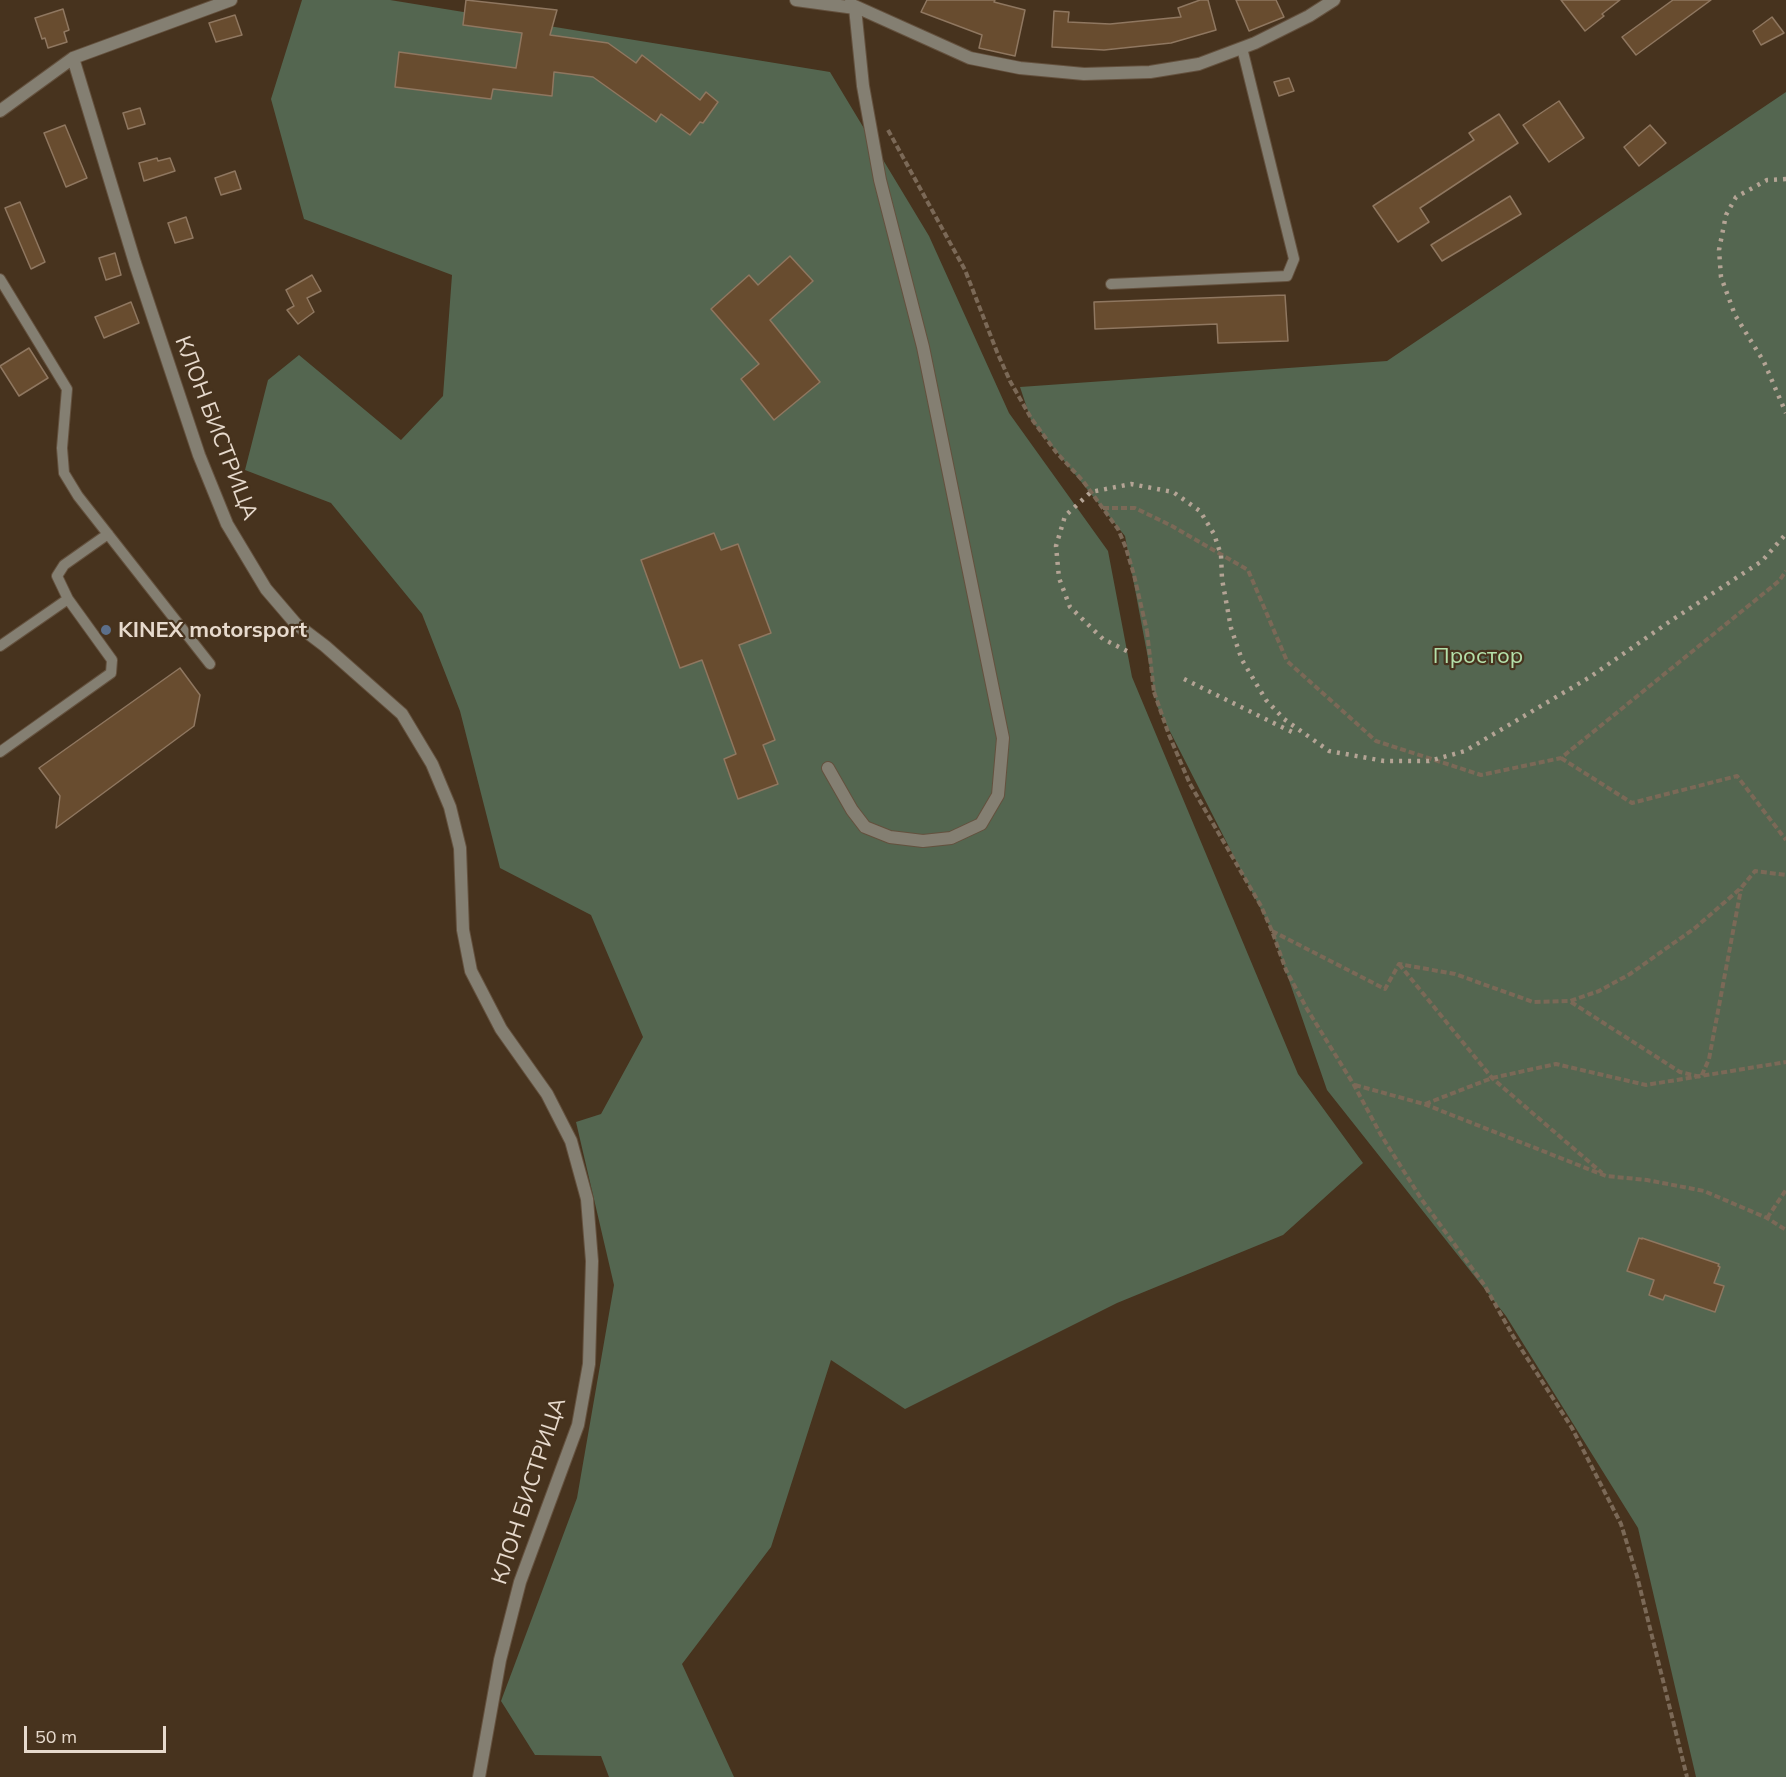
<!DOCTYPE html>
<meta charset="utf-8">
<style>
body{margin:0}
#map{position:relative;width:1786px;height:1777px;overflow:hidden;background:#47331e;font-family:Mulish,sans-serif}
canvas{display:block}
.scale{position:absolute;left:24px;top:1726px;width:142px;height:27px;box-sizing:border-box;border:3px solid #e7dacd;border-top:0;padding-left:8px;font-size:18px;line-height:21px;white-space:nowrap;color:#e7dacd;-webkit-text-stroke:4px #47331e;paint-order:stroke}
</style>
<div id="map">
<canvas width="1786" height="1777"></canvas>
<div class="scale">50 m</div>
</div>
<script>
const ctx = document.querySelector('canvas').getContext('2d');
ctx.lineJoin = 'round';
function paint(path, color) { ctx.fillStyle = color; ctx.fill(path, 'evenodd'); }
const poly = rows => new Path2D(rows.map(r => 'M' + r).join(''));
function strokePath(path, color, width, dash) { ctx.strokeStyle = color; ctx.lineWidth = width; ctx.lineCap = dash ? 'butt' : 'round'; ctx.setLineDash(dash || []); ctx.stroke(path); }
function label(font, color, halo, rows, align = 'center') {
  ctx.font = font + ' Mulish,sans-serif'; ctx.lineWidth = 4.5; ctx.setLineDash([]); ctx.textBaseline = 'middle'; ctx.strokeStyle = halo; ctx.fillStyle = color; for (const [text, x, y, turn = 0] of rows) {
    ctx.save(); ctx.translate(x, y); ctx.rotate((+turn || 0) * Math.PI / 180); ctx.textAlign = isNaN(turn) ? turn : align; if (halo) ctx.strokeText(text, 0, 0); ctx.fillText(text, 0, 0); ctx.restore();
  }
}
paint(poly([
 [302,0,390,0,830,72,929,236,1009,413,1108,551,1132,677,1298,1074,1363,1163,1283,1235,1117,1303,905,1409,831,1360,771,1547,682,1664,734,1777,609,1777,601,1756,535,1755,501,1701,577,1498,614,1285,576,1122,601,1114,643,1037,591,915,500,868,460,711,422,614,331,503,245,470,268,380,299,355,401,440,443,396,452,275,304,219,271,99],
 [1786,92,1786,1777,1696,1777,1638,1528,1506,1316,1327,1090,1272,931,1157,706,1125,536,1031,420,1020,387,1387,361]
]), '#546650');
const building = poly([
 [466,0,557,10,550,35,608,43,636,63,642,55,700,100,706,92,718,102,703,123,700,122,690,135,661,114,656,122,593,77,554,72,552,96,493,89,491,99,395,87,399,52,516,68,522,33,463,25,466,0],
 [927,0,995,0,994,2,1025,10,1015,56,979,48,982,35,921,12,927,0],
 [1200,0,1208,0,1216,30,1171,43,1104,50,1052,47,1054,11,1069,12,1068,22,1110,24,1181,17,1178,8,1200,0],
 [1236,0,1276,0,1284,17,1249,31,1236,0],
 [1561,0,1620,0,1602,14,1604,16,1585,31,1561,0],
 [1673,0,1711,0,1636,55,1622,37,1673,0],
 [63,9,69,30,64,32,67,42,48,48,45,38,42,39,35,18,63,9],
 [235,15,242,35,216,42,209,23,235,15],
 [1772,17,1784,33,1761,45,1753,31,1772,17],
 [1289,78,1294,91,1279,96,1274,82,1289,78],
 [1559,101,1584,138,1549,162,1523,125,1559,101],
 [140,108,145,124,128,129,123,113,140,108],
 [1499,114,1518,143,1420,208,1429,222,1398,242,1373,206,1474,140,1469,133,1499,114],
 [65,125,87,178,66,187,44,133,65,125],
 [1650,125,1666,143,1639,166,1624,147,1650,125],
 [157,158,158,161,170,158,175,171,144,181,139,163,157,158],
 [235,171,241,189,221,195,215,178,235,171],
 [1510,196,1521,214,1442,261,1431,245,1510,196],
 [20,202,45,262,31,269,5,208,20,202],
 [186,217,193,238,175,243,168,223,186,217],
 [115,253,121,275,106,280,99,258,115,253],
 [790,256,813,281,770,320,820,382,774,420,741,379,759,364,711,309,749,275,758,285,790,256],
 [312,275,321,291,307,298,314,312,298,324,287,310,294,306,286,290,312,275],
 [1285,295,1288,341,1218,343,1217,324,1095,329,1094,302,1285,295],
 [131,302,139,323,104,338,95,317,131,302],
 [29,348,48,378,19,396,0,366,29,348],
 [714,533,721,550,738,544,771,633,739,645,775,740,763,745,778,784,738,799,724,759,736,754,702,660,680,668,641,560,714,533],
 [180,668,200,695,194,726,56,828,60,796,39,768,180,668],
 [1639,1238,1642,1239,1642,1238,1719,1264,1718,1266,1720,1267,1714,1283,1724,1286,1715,1312,1665,1295,1663,1300,1649,1295,1654,1280,1627,1271,1639,1238]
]);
paint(building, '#684c2f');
strokePath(building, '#8f7760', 1.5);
const service = poly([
 [0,279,67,389,62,448,64,473,78,496,210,664],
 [1111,284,1287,276,1294,259,1242,48],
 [0,646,68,599],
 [0,752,111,673,112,660,68,599,57,576,64,565,108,534]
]);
const minor = poly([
 [796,0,855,8,863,86,880,180,923,347,1003,738,998,795,981,824,951,838,923,841,890,837,865,827,852,810,828,768],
 [850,4,970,58,1020,68,1084,74,1150,72,1199,64,1255,43,1309,16,1334,0],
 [73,58,135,263,199,455,227,524,266,589,296,624,325,646,402,714,432,764,450,807,460,848,463,930,471,971,501,1029,547,1094,571,1141,587,1199,592,1261,589,1364,578,1425,520,1582,500,1660,479,1777],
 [0,111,73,58,231,0]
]);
strokePath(service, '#64513e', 12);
strokePath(minor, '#64513e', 14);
strokePath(poly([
 [888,130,965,270,997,352,1010,381,1031,418,1056,452,1083,481,1118,529,1126,548,1134,575,1147,631],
 [1103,508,1135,508,1172,526,1248,570,1287,661,1376,741,1481,775,1561,758,1779,581,1786,571],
 [1154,692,1169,735,1190,784,1261,906,1272,931,1286,970,1307,1009,1354,1085,1381,1135,1422,1200,1485,1286,1513,1336,1572,1428,1621,1524,1637,1576,1687,1777],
 [1561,758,1632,803,1737,776,1786,840],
 [1272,931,1385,989,1399,964,1455,974,1533,1002,1570,1001,1599,991,1630,974,1695,928,1741,888,1755,871,1786,875],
 [1399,964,1492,1078,1602,1173],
 [1571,1002,1680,1072,1701,1077,1709,1059,1741,889],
 [1355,1085,1424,1104,1606,1176,1647,1180,1704,1191,1767,1218,1786,1230],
 [1425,1104,1492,1078,1556,1064,1646,1085,1786,1062],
 [1767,1218,1786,1190]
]), '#7b6957', 4, [6, 3]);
strokePath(service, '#847f72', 10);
strokePath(minor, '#847f72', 12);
strokePath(poly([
 [1786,179,1767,180,1736,197,1726,215,1719,250,1721,277,1735,315,1764,362,1786,413],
 [1127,651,1103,639,1070,607,1059,578,1056,546,1065,516,1091,492,1131,484,1173,492,1200,511,1214,534,1221,555,1222,579,1231,628,1242,660,1266,700,1284,719,1329,751,1384,761,1429,761,1465,751,1590,677,1669,622,1762,561,1786,534],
 [1184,679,1292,732]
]), '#b4a495', 4.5, [3, 6]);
strokePath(poly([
 [1147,631,1154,692]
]), '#7b6957', 4, [6, 3]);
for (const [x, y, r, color] of [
 [106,630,6,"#5c6f8a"]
]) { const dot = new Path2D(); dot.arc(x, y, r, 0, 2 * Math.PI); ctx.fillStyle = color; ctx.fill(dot); strokePath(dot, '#47331e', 2); }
label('22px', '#e7dacd', '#47331e', [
 ["КЛОН БИСТРИЦА",216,428,69],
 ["КЛОН БИСТРИЦА",529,1491,-72]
]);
label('bold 22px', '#e7dacd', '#47331e', [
 ["KINEX motorsport",118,630]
], 'left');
label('22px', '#b4e0aa', '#47331e', [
 ["Простор",1478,656]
]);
</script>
